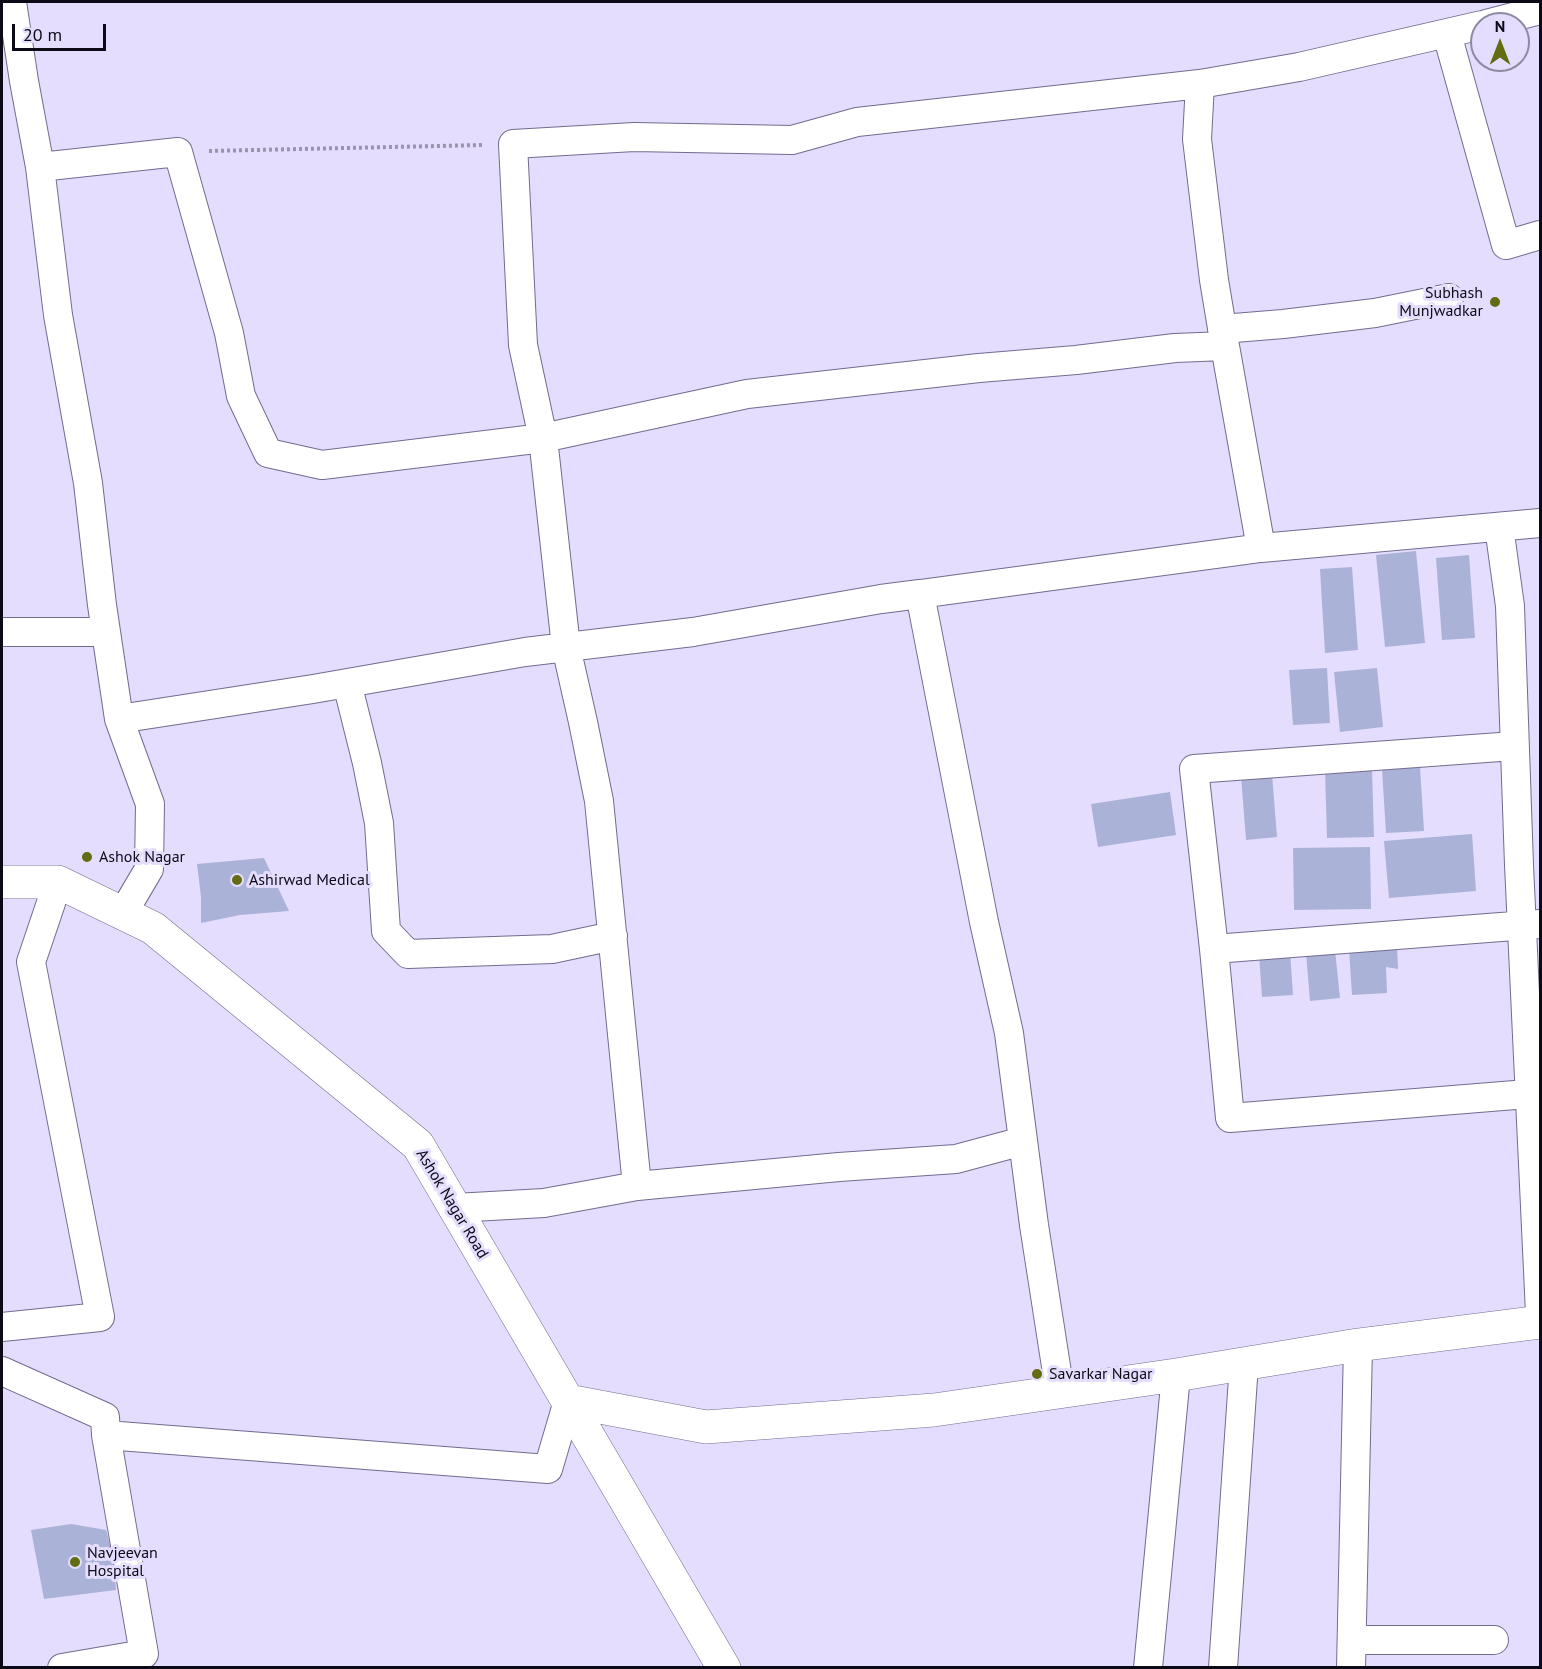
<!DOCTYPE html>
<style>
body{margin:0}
#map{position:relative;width:1542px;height:1669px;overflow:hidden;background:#e4ddfd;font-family:"PT Sans",sans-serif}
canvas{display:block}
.frame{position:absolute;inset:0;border:3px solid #0d0a17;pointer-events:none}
.north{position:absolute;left:1470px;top:12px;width:60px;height:60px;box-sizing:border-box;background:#e4ddfd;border:2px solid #8e89a1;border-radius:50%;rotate:0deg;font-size:16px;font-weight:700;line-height:24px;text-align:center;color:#0d0a17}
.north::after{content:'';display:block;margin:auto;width:21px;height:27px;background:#636c12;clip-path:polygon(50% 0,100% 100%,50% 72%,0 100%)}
.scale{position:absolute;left:12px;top:24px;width:94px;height:27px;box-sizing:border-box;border:3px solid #0d0a17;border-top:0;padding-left:8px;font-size:18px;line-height:21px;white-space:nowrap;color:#0d0a17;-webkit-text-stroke:4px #e4ddfd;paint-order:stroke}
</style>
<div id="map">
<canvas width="1542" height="1669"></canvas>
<div class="frame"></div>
<div class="north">N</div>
<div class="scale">20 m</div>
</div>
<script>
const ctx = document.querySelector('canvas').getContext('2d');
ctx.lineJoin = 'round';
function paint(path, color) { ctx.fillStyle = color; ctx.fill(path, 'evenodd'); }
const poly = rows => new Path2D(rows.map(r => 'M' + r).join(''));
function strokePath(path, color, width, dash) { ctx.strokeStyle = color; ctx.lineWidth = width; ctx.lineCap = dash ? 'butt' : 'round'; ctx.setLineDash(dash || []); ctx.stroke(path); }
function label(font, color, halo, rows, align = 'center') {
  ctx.font = font + ' "PT Sans",sans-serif'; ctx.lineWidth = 6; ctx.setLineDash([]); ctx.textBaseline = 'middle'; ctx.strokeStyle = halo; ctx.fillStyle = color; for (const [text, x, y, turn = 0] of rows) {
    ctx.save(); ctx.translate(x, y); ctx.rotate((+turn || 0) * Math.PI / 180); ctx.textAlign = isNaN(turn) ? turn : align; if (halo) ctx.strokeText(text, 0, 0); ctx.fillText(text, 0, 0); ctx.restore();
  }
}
paint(poly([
 [1416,551,1425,643,1385,647,1376,555],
 [1469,555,1475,638,1442,640,1436,558],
 [1352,567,1358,650,1325,653,1320,569],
 [1327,668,1330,723,1293,725,1289,670],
 [1377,668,1383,727,1340,732,1334,672],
 [1420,767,1424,831,1386,833,1382,769],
 [1372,769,1374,837,1327,838,1325,770],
 [1272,774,1277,837,1246,840,1241,776],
 [1170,792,1176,835,1098,847,1091,804],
 [1472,834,1476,891,1389,898,1384,841],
 [1370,847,1371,909,1294,910,1293,848],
 [264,858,289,911,240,915,201,923,201,897,197,864],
 [1397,946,1398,969,1386,967,1387,993,1352,995,1349,949],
 [1335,950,1340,998,1310,1001,1306,953],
 [1290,951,1293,995,1262,997,1259,954],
 [71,1524,106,1530,114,1559,116,1590,44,1599,31,1530]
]), '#aab2d8');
const minor = poly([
 [12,2,24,81,40,167,58,315,88,483,102,605,119,719,150,804,149,869,123,913],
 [1486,24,1540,10],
 [1447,34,1506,245,1540,235],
 [1200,84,1299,67,1482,25],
 [40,167,178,152,229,333,241,396,268,453,322,465,543,438,747,394,979,368,1076,360,1175,348,1225,346,1261,548,920,594],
 [1222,329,1283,324,1375,313,1449,298],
 [1499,527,1510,606,1519,865,1540,1313],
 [1261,548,1540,523],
 [2,632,106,632],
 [347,683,367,763,379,823,386,931,408,954,552,949,613,936],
 [119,719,313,689,525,652,693,632,881,599,920,594,984,922,1009,1033,1034,1225,1060,1392],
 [1514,746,1194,769,1214,949,1230,1118,1540,1093],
 [1214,949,1540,924],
 [637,1186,599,801,583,722,566,647,543,438,523,345,513,144,634,137,792,140,857,122,1200,84,1197,139,1214,280,1225,346],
 [455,1208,544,1203,637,1186,839,1167,956,1159,1023,1141],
 [2,1327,100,1317,31,962,58,882],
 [2,1371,105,1417,106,1435,548,1469,568,1401],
 [1352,1640,1494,1640],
 [62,1668,144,1654,106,1435],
 [1148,1668,1176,1375],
 [1223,1668,1244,1364],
 [1351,1668,1358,1345]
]);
const tertiary = poly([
 [2,882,58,882,153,928,418,1145,724,1668],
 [568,1401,706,1427,934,1410,1176,1375,1358,1345,1540,1322]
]);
strokePath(minor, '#736b8e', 30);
strokePath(tertiary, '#736b8e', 34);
strokePath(poly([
 [209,151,483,145]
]), '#9993ac', 4, [3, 3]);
strokePath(minor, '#fff', 28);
strokePath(tertiary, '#fff', 33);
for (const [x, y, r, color] of [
 [1495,302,6,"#636c12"],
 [87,857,6,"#636c12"],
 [237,880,6,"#636c12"],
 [1037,1374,6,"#636c12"],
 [75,1562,6,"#636c12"]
]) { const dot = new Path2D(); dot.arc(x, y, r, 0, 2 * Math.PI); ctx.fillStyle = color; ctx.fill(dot); strokePath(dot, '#e4ddfd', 2); }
label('16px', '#0d0a17', '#e4ddfd', [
 ["Subhash",1483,293,"right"],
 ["Munjwadkar",1483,311,"right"],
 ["Ashok Nagar",99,857],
 ["Ashirwad Medical",249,880],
 ["Savarkar Nagar",1049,1374],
 ["Navjeevan",87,1553],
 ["Hospital",87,1571]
], 'left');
label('16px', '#0d0a17', '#e4ddfd', [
 ["Ashok Nagar Road",452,1204,59]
]);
</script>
